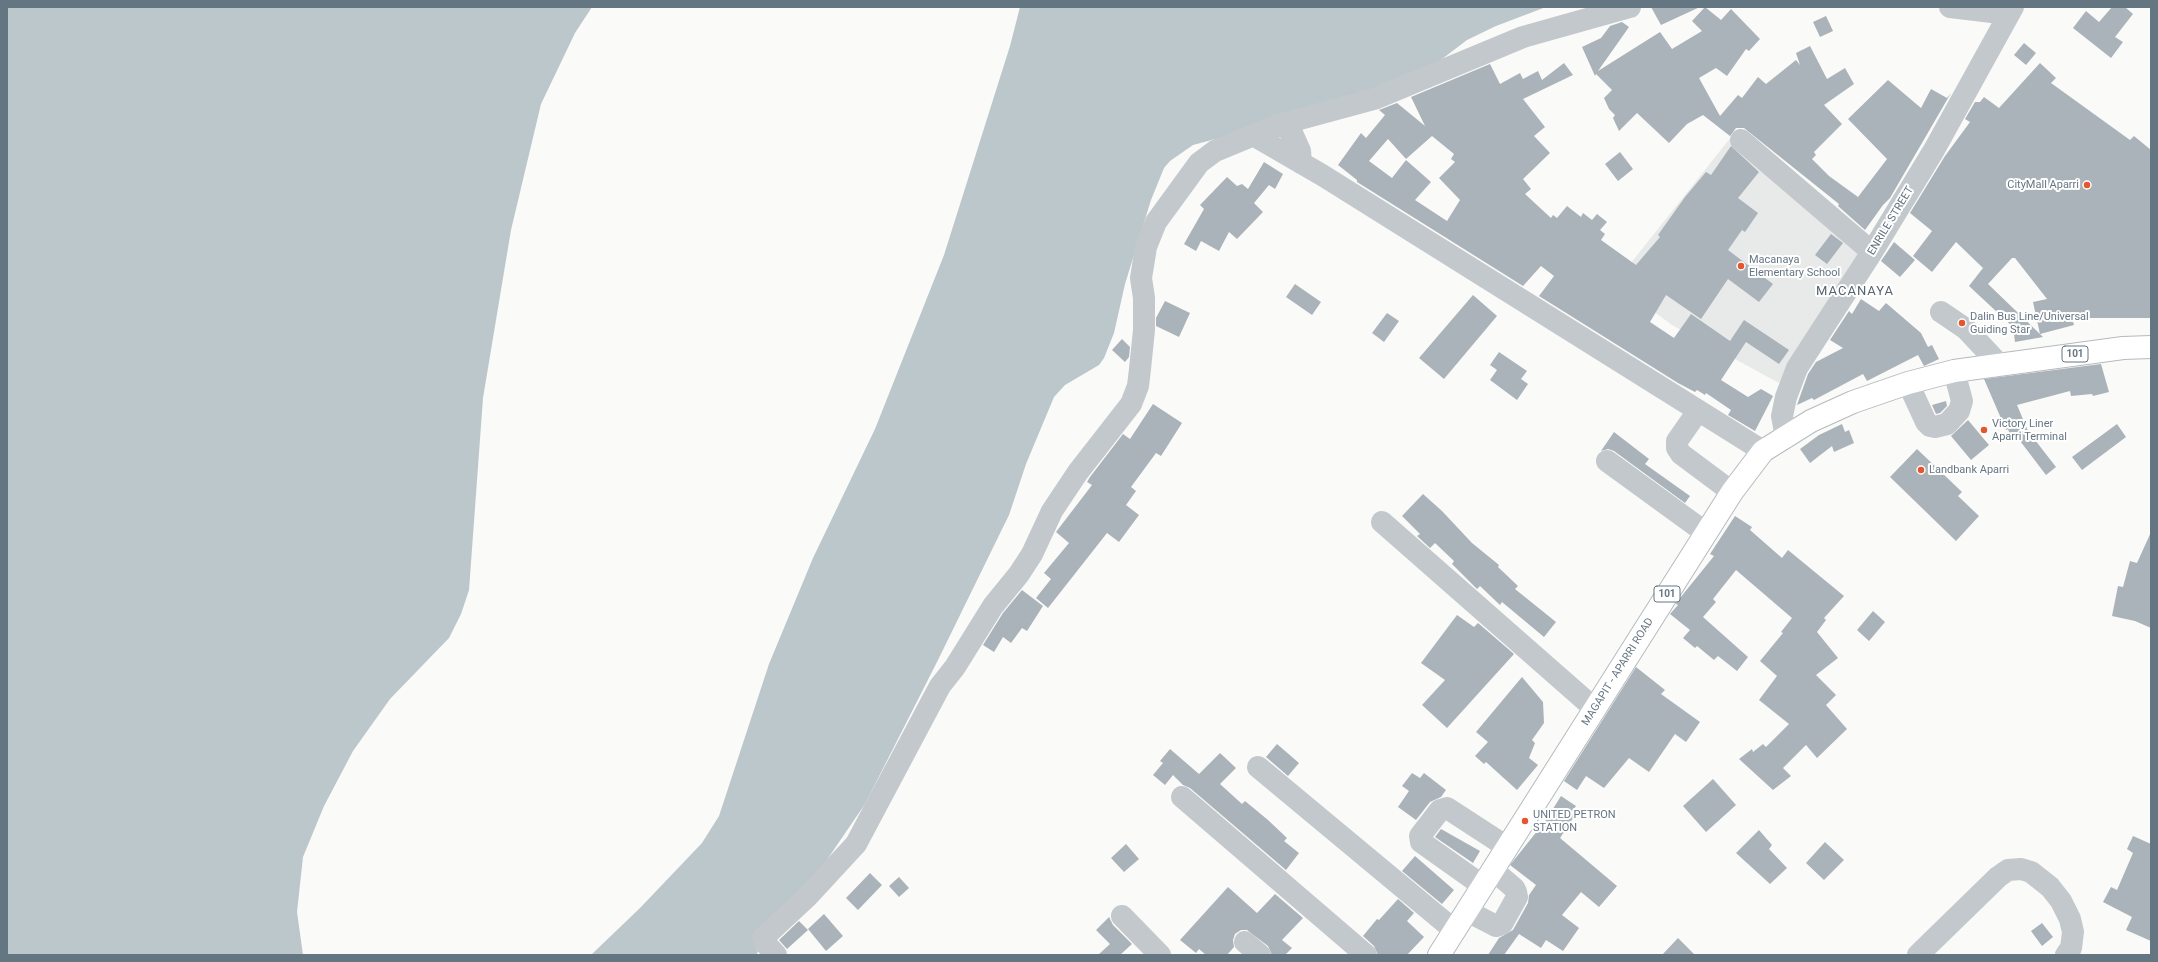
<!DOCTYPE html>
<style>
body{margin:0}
#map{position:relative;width:2158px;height:962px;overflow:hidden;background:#fafaf8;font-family:Roboto,sans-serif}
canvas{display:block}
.frame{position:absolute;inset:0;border:8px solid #657683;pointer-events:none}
</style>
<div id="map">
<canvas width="2158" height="962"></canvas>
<div class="frame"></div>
</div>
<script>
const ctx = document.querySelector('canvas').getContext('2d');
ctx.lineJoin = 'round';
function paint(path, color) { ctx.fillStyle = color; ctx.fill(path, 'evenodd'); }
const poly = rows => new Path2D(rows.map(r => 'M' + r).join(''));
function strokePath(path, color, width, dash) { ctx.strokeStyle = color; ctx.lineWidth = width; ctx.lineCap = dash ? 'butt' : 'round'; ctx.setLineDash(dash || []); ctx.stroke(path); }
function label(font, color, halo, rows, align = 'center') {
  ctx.font = font + ' Roboto,sans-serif'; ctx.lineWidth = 4; ctx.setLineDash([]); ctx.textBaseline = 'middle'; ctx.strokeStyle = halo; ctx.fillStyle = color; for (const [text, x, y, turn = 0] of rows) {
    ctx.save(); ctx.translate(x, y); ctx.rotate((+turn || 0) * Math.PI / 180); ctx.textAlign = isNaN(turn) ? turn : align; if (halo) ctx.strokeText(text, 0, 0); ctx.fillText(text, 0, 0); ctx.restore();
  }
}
paint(poly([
 [1731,137,1864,250,1779,383,1672,325,1615,283]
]), '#e8e9e9');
paint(poly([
 [7,7,592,7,575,33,541,104,511,230,483,398,469,590,461,614,449,638,390,699,353,751,324,806,303,857,297,912,303,955,7,955],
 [1020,7,1546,7,1496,26,1467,40,1425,72,1253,129,1193,145,1170,161,1164,168,1151,200,1125,284,1114,333,1104,358,1099,365,1065,385,1054,397,1026,464,1009,515,938,660,865,804,818,873,758,949,757,955,591,955,640,908,702,843,719,816,769,664,813,558,875,429,944,255,1010,46]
]), '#bbc7cb');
paint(poly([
 [1651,7,1700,7,1661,25],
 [1705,7,1721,20,1731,9,1760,39,1749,51,1746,49,1727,76,1716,68,1699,78,1720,116,1738,95,1742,98,1758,77,1766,84,1796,60,1800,65,1796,53,1810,46,1827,79,1845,68,1854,84,1824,105,1842,124,1814,152,1816,155,1812,159,1829,176,1858,197,1887,159,1848,119,1888,80,1921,108,1931,89,1947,98,1951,93,1890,198,1883,205,1865,230,1838,206,1839,204,1744,128,1736,128,1730,136,1703,115,1687,124,1669,143,1637,113,1619,131,1613,118,1615,115,1609,109,1604,98,1612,90,1596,74,1595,76,1582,47,1601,38,1610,26,1622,22,1629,27,1598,71,1660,32,1672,49,1702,31,1692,21],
 [2112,7,2125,7,2133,14,2115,37,2123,42,2111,58,2073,28,2086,11,2099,22],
 [1826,16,1833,31,1820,37,1813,22],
 [2024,43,2036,53,2026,65,2014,55],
 [1564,63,1573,75,1523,99,1545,127,1534,136,1550,153,1523,179,1531,189,1525,194,1551,218,1553,215,1557,218,1567,206,1581,217,1583,213,1592,220,1597,214,1607,222,1600,230,1605,234,1601,240,1636,265,1660,237,1658,235,1685,197,1706,172,1711,175,1731,146,1759,172,1738,198,1758,213,1745,232,1742,230,1728,250,1773,284,1759,302,1728,279,1701,319,1666,295,1650,322,1674,338,1691,314,1730,341,1744,320,1789,350,1779,364,1746,342,1721,380,1748,397,1761,389,1773,396,1755,431,1728,415,1731,410,1706,393,1705,395,1697,390,1695,392,1678,383,1539,296,1554,276,1541,266,1523,286,1357,182,1357,180,1338,165,1361,133,1366,138,1385,115,1379,110,1397,103,1425,126,1411,97,1490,64,1500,84,1520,73,1523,79,1538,71,1542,80],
 [1432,136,1454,154,1451,159,1455,162,1439,178,1460,200,1447,221,1415,200,1431,182,1406,160,1392,178,1369,161,1388,139,1406,159],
 [2040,63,2056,78,2051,83,2130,140,2134,136,2151,150,2151,318,2072,318,2074,325,2040,334,2043,337,2015,342,2013,327,1969,286,1983,268,1956,242,1932,272,1913,256,1932,231,1910,213,1945,156,1970,122,1965,119,1975,102,1980,102,1984,97,1999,108],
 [2012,258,2015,258,2047,299,2033,302,2040,334,1988,284],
 [1620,152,1633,169,1618,181,1605,164],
 [1264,162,1283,174,1275,189,1269,185,1254,203,1263,212,1237,239,1229,232,1219,251,1201,241,1196,251,1184,244,1204,209,1200,205,1227,177,1237,186,1242,184,1248,189],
 [1831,234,1843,243,1827,264,1815,255],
 [1894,242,1915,260,1900,277,1881,261],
 [1295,284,1321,302,1312,315,1286,297],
 [1473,295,1497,316,1444,379,1419,358],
 [1861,299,1879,311,1886,303,1921,333,1928,347,1932,345,1939,359,1924,366,1918,355,1867,381,1863,374,1814,400,1812,398,1797,405,1808,374,1816,362,1843,348,1830,340,1849,311,1852,314],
 [1165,301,1190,313,1179,337,1156,326,1156,318],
 [1387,313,1399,321,1384,342,1372,333],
 [1122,339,1130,347,1129,357,1125,362,1112,350],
 [1499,352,1527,371,1521,379,1528,384,1517,400,1490,380,1497,370,1490,365],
 [2101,364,2109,392,2093,396,2092,394,2071,396,2070,391,2017,405,2028,431,2056,467,2046,475,2014,433,2010,435,2008,429,2006,430,1984,379],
 [1946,401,1947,406,1940,413,1936,414,1932,405],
 [1153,404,1182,423,1161,456,1156,453,1131,487,1136,491,1126,505,1139,515,1119,542,1107,533,1048,608,1036,598,1051,579,1044,573,1069,543,1056,532,1092,485,1087,482,1090,477,1123,434,1130,439],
 [1968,420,1989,445,1971,460,1951,436],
 [1842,424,1845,432,1849,430,1854,443,1834,452,1832,446,1810,463,1800,449,1819,435],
 [2117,424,2126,437,2082,470,2072,457],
 [1614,432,1649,459,1645,464,1690,496,1685,503,1614,451,1608,449,1601,451],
 [1917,449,1962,492,1958,496,1979,516,1956,541,1890,477],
 [1423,494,1442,511,1472,543,1499,565,1498,567,1518,586,1515,589,1556,622,1544,637,1502,602,1500,605,1480,586,1477,589,1452,564,1454,561,1435,543,1430,548,1417,536,1420,534,1402,516],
 [1735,516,1752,527,1750,530,1782,558,1788,550,1844,596,1824,618,1826,620,1817,632,1838,658,1816,675,1836,695,1826,705,1847,729,1817,758,1806,745,1783,768,1791,776,1773,790,1739,759,1752,749,1753,752,1763,744,1766,747,1789,724,1759,700,1777,676,1760,661,1783,633,1781,632,1792,618,1736,570,1713,599,1716,602,1703,617,1748,657,1737,671,1718,656,1714,660,1697,646,1695,648,1683,638,1690,630,1670,614,1678,605,1676,604,1680,598,1714,556,1710,554],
 [2151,532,2151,628,2135,621,2112,616,2118,586,2123,587,2130,561,2137,563],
 [1022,590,1043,606,1027,631,1022,628,1011,643,1003,637,994,652,983,645,1003,613],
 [1873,611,1885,622,1869,641,1857,630],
 [1457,615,1474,627,1478,623,1514,654,1447,728,1422,705,1445,680,1421,663],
 [1636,667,1665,690,1661,694,1700,722,1686,742,1675,734,1649,772,1629,758,1604,788,1586,776,1577,790,1564,781],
 [1522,677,1543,702,1544,723,1532,740,1535,743,1529,758,1538,765,1517,790,1486,762,1484,764,1475,756,1488,742,1476,732],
 [1277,744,1299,763,1288,776,1266,757],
 [1170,749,1199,774,1220,753,1236,768,1220,784,1242,804,1245,801,1268,820,1287,838,1284,841,1299,853,1286,870,1190,788,1183,785,1173,775,1165,785,1153,775,1163,763,1160,761],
 [1412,773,1420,778,1424,773,1446,790,1441,797,1430,802,1416,820,1398,807,1409,791,1402,786],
 [1713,779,1736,805,1706,832,1683,806],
 [1561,796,1576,806,1571,813,1575,815,1560,838,1617,886,1599,907,1581,892,1562,915,1579,928,1563,951,1546,940,1541,948,1519,934,1504,955,1488,955,1499,938,1513,930,1528,903,1529,895,1536,885,1510,865,1546,820],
 [1441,829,1480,851,1473,863,1435,837],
 [1759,830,1772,845,1769,849,1787,868,1770,884,1736,853],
 [2133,836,2151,844,2151,941,2126,930,2132,917,2103,902,2111,887,2117,890,2133,853,2127,849],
 [1825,842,1844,860,1824,880,1806,863],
 [1126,844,1139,859,1124,872,1111,858],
 [1415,856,1454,890,1442,904,1402,871],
 [870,873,882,885,858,910,846,898],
 [899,877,909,888,899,897,889,886],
 [1228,887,1257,913,1275,894,1303,918,1282,940,1292,948,1285,955,1272,955,1268,946,1247,930,1241,930,1235,934,1233,940,1234,947,1227,955,1206,955,1199,949,1196,953,1180,940],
 [1398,899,1414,913,1407,921,1424,937,1407,955,1378,955,1374,946,1363,936,1377,919,1379,920],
 [824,914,843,936,826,951,808,929],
 [1109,917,1113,925,1132,944,1120,955,1098,955,1110,944,1096,930],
 [799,921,808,930,787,949,779,940],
 [2042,923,2053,937,2042,946,2031,931],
 [1678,938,1695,955,1662,955]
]), '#aab3b9');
const major = poly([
 [1439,955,1732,492,1763,451,1811,421,1853,402,1908,383,1954,371,2123,348,2151,347]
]);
strokePath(major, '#b5babe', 24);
strokePath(poly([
 [1950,7,2009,14],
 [1278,125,1286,128,1292,133,1300,151,1301,163],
 [1253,135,1322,175,1763,451],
 [1741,140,1872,252],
 [1941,312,1966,329,1999,364],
 [1908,383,1926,422,1930,426,1935,427,1947,424,1959,411,1962,401,1954,371],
 [1698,411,1677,441,1677,448,1681,454,1732,492],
 [1786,437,1782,416,1786,397,1797,368,1872,252,1934,150,2013,7],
 [1607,461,1706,533],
 [1382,522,1595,709],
 [1258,767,1454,930],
 [1182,797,1366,955],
 [1483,886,1421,842,1420,836,1440,810,1447,808,1507,847],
 [1467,911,1496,926,1502,924,1517,897,1516,892,1514,888,1493,870],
 [1122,916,1160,955],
 [1245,942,1260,955],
 [776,955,765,943,763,938,807,897,856,844,940,686,955,667,993,606,1019,574,1032,554,1052,511,1078,472,1131,404,1138,386,1140,369,1144,330,1144,298,1141,278,1146,247,1156,222,1199,163,1215,151,1278,125,1374,99,1523,37,1630,7],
 [1918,955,1998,877,2008,870,2021,869,2031,872,2050,887,2061,901,2070,919,2073,932,2071,948,2066,955]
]), '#c3c8cc', 22);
strokePath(major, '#fff', 22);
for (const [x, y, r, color] of [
 [2087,185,4,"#e4572e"],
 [1741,266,4,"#e4572e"],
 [1962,323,4,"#e4572e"],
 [1984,430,4,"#e4572e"],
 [1921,470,4,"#e4572e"],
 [1525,821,4,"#e4572e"]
]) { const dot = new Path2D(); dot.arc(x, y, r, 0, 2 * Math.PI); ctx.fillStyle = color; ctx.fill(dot); strokePath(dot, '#fff', 1.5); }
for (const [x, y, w] of [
 [2075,354,26],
 [1667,594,26]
]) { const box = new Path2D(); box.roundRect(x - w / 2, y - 8, w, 16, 3); ctx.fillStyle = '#fff'; ctx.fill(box); strokePath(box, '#657683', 1); }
label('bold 10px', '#657683', null, [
 ["101",2075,354],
 ["101",1667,594]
]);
label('11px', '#657683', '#fff', [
 ["CityMall Aparri",2079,185,"right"],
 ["Macanaya",1749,260],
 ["Elementary School",1749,273],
 ["Dalin Bus Line/Universal",1970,317],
 ["Guiding Star",1970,330],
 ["Victory Liner",1992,424],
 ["Aparri Terminal",1992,437],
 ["Landbank Aparri",1929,470],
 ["UNITED PETRON",1533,815],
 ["STATION",1533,828]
], 'left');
label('11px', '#657683', '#fff', [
 ["ENRILE STREET",1891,221,-59],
 ["MAGAPIT - APARRI ROAD",1618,672,-58]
]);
ctx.letterSpacing = '1px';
label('13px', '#57646e', '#fff', [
 ["MACANAYA",1855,292]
]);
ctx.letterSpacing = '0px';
</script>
